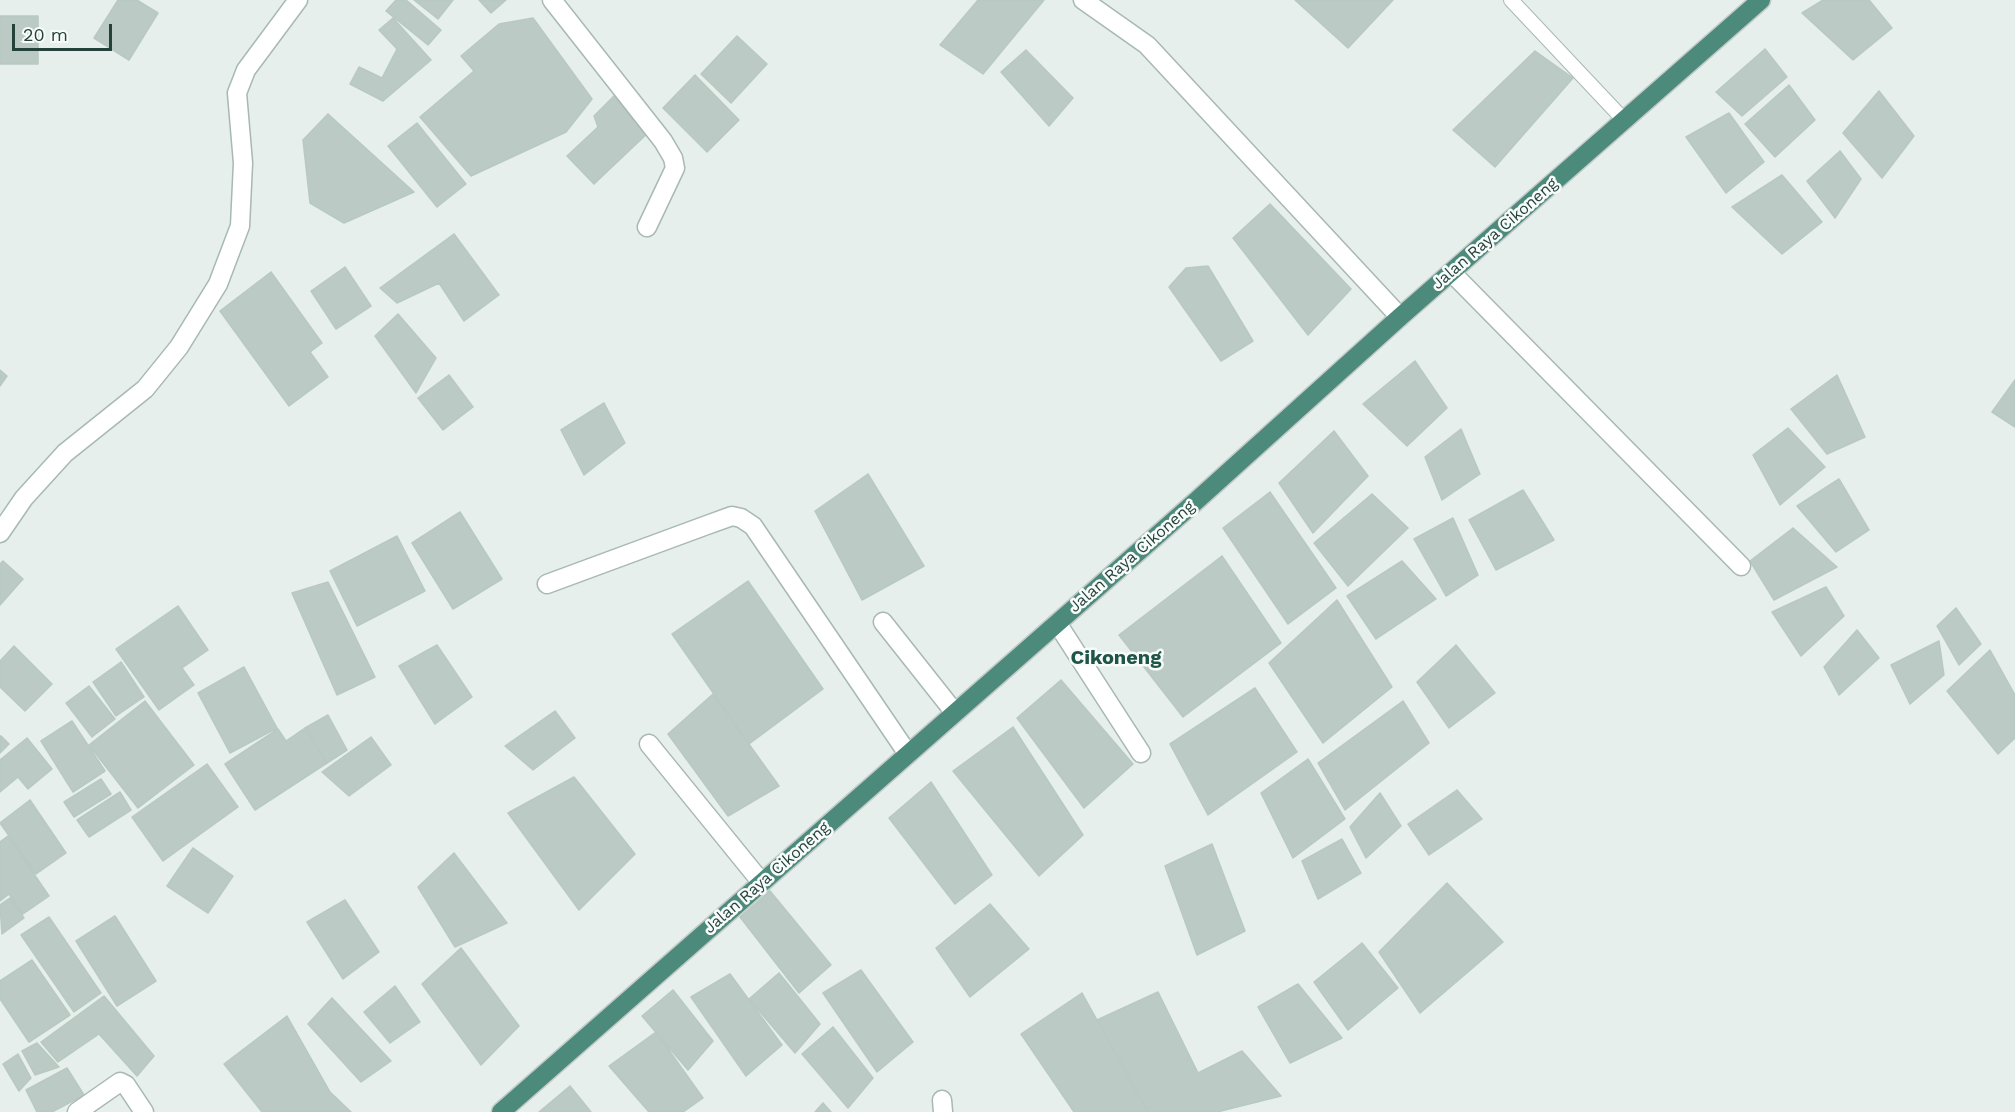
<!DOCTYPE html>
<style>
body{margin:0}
#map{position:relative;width:2015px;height:1112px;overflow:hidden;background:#e6efeb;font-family:"Work Sans",sans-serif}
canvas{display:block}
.scale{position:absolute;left:12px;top:24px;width:100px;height:27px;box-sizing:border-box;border:3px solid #24423a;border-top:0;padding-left:8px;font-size:18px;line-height:21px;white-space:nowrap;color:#24423a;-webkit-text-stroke:4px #f7fbf9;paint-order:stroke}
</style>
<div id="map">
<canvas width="2015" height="1112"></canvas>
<div class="scale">20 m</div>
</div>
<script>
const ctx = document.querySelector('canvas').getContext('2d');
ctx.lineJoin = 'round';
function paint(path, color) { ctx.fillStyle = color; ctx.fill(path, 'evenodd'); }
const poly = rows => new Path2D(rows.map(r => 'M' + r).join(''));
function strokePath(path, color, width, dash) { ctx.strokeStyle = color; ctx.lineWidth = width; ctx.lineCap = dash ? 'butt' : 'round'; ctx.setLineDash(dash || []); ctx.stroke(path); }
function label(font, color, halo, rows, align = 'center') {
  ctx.font = font + ' "Work Sans",sans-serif'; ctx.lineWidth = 5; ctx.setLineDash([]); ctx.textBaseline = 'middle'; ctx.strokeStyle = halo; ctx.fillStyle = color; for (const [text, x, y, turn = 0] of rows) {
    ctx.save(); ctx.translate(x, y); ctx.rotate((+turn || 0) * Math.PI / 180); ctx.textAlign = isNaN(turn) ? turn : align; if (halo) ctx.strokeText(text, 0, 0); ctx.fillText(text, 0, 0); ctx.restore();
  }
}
const building = poly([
 [118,0,137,0,158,13,129,60,94,38,118,0],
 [396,0,406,0,441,30,428,45,386,11,396,0],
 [414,0,453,0,438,19,414,0],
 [479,0,506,0,491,13,479,0],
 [978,0,1044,0,983,74,940,45,978,0],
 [1295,0,1393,0,1348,48,1295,0],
 [1823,0,1869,0,1892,28,1853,60,1802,13,1823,0],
 [0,16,38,16,38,64,0,64,0,16],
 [393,18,431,60,383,101,350,84,359,67,382,78,397,49,379,30,393,18],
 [533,18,592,99,566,132,471,176,420,117,474,71,461,56,499,24,533,18],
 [737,36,767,64,731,103,701,74,737,36],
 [1765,49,1787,77,1742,116,1716,92,1765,49],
 [1026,50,1073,98,1049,126,1001,72,1026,50],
 [1535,51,1573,78,1495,167,1453,130,1535,51],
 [695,75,739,120,707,152,663,108,695,75],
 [1789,85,1815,120,1775,157,1745,124,1789,85],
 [1879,91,1914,136,1882,178,1843,133,1879,91],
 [616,94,651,130,594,184,567,156,598,127,594,116,616,94],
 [1729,113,1764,162,1726,193,1686,137,1729,113],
 [328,114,414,192,344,223,310,203,303,140,328,114],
 [417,123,466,184,437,207,388,146,417,123],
 [1840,151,1861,179,1835,218,1807,181,1840,151],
 [1782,175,1822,222,1782,254,1732,207,1782,175],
 [1270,204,1351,289,1308,335,1233,238,1270,204],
 [454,234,499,295,464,321,439,283,397,303,380,288,454,234],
 [1208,266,1253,341,1221,361,1169,287,1186,268,1208,266],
 [345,267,371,306,336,329,311,291,345,267],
 [271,272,322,343,310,352,328,377,289,406,220,311,271,272],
 [398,314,436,358,416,393,375,336,398,314],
 [1415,361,1447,408,1407,446,1363,404,1415,361],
 [0,370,7,376,0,386,0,370],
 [449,375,473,407,443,430,418,398,449,375],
 [1837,375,1865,437,1827,454,1791,409,1837,375],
 [2015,380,2015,427,1992,412,2015,380],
 [604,403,625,443,584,475,561,430,604,403],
 [1788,428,1825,467,1780,505,1753,455,1788,428],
 [1461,429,1480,474,1442,500,1425,457,1461,429],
 [1334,431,1368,476,1313,533,1279,483,1334,431],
 [868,474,924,566,862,600,815,511,868,474],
 [1839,479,1869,530,1836,552,1797,506,1839,479],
 [1523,490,1554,540,1496,570,1469,520,1523,490],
 [1270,492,1336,588,1288,624,1223,528,1270,492],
 [1372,494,1408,528,1348,586,1314,543,1372,494],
 [460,512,502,579,453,609,412,543,460,512],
 [1453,518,1478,575,1446,596,1414,539,1453,518],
 [1793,528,1837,567,1774,600,1750,561,1793,528],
 [397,536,425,591,357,626,330,571,397,536],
 [1222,556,1281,643,1183,717,1119,635,1222,556],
 [3,561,23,579,0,605,0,564,3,561],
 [1402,561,1436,599,1376,639,1347,596,1402,561],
 [748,581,823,689,749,744,672,634,748,581],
 [328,582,375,677,337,695,292,593,328,582],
 [1826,587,1844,616,1801,656,1772,612,1826,587],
 [1337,600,1392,687,1323,743,1269,663,1337,600],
 [178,606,208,650,182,668,194,685,159,710,116,649,178,606],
 [1956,608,1981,644,1959,665,1937,626,1956,608],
 [1857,630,1879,658,1839,695,1824,667,1857,630],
 [1939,641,1944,675,1910,704,1891,665,1939,641],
 [437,645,472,697,435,724,399,666,437,645],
 [1456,645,1495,693,1449,728,1417,682,1456,645],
 [14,646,52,684,25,711,0,687,0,661,14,646],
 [1990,650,2015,695,2015,738,1998,754,1947,691,1990,650],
 [121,662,144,697,116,716,93,682,121,662],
 [244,667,277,728,230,753,198,693,244,667],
 [1061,680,1133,764,1084,808,1017,718,1061,680],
 [89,686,115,719,92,737,66,703,89,686],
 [1255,688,1297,752,1208,815,1170,744,1255,688],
 [713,694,779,786,728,816,668,734,713,694],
 [145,701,194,765,138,808,89,745,145,701],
 [1403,701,1429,743,1345,810,1318,763,1403,701],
 [555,711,575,738,533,770,505,746,555,711],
 [328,715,347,750,327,763,305,728,328,715],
 [72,721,105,771,73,792,41,741,72,721],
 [1013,727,1083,835,1039,876,953,771,1013,727],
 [305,728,327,763,255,810,225,764,278,729,286,741,305,728],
 [1,736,9,744,0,753,0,736,1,736],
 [371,737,391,765,349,796,322,772,371,737],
 [27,738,52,769,28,789,18,777,0,792,0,760,27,738],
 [1308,759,1345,819,1293,858,1261,793,1308,759],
 [207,764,238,807,163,861,132,817,207,764],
 [574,777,635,854,579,910,508,813,574,777],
 [101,779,111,794,74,817,64,802,101,779],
 [931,782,992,875,955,904,889,818,931,782],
 [1457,790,1482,819,1429,855,1408,824,1457,790],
 [120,792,131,810,89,837,77,820,120,792],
 [1380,793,1401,826,1366,858,1350,827,1380,793],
 [30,800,66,853,36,874,0,823,30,800],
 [8,836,49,896,23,914,9,894,0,901,0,842,8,836],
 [1342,839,1361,873,1318,899,1302,861,1342,839],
 [1212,844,1245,931,1197,955,1165,866,1212,844],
 [193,848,233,876,208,913,167,886,193,848],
 [454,853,507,923,455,947,418,887,454,853],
 [1447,883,1503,942,1420,1013,1379,952,1447,883],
 [770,891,831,965,799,993,740,917,770,891],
 [10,898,24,918,2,934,0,905,10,898],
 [345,900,379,952,343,979,307,922,345,900],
 [990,904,1029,949,970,997,936,948,990,904],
 [115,916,156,981,117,1006,76,941,115,916],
 [49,917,101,993,74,1012,21,935,49,917],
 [1362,943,1398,988,1348,1030,1314,982,1362,943],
 [461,948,519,1026,481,1065,422,984,461,948],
 [32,960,70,1015,29,1042,0,999,0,981,32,960],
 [861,970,913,1042,877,1072,823,993,861,970],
 [779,973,820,1024,795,1053,749,999,779,973],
 [730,974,782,1045,746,1076,691,997,730,974],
 [1298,984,1342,1038,1290,1063,1258,1007,1298,984],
 [395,986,420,1022,390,1043,364,1012,395,986],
 [673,990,713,1041,688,1070,642,1016,673,990],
 [1158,992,1198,1073,1242,1051,1281,1096,1217,1112,1148,1112,1097,1020,1158,992],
 [1082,993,1097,1020,1148,1112,1074,1112,1021,1034,1082,993],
 [104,996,154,1056,137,1076,99,1034,58,1062,41,1042,104,996],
 [332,998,391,1061,361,1082,308,1024,332,998],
 [287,1016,330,1092,351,1112,262,1112,224,1064,287,1016],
 [833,1027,873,1078,848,1108,802,1054,833,1027],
 [656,1032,703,1098,683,1112,649,1112,609,1066,656,1032],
 [37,1043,59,1067,35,1075,22,1051,37,1043],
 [18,1054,31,1078,19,1091,3,1064,18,1054],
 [67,1068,84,1095,52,1112,37,1112,26,1090,67,1068],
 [570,1086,591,1112,539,1112,570,1086],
 [823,1103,831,1112,815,1112,823,1103]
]);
paint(building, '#bbcac4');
strokePath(building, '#b8c9c2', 1.5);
const service = poly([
 [1511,0,1624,120]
]);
const minor = poly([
 [552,0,663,141,673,158,675,168,647,227],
 [1083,0,1147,45,1400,317],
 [1452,273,1741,566],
 [0,533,24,498,65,453,145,389,179,347,218,284,240,226,243,163,237,93,246,70,298,0],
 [547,584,707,525,732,516,741,518,753,526,908,754],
 [883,622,955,713],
 [1057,623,1141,753],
 [649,744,762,883],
 [942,1100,943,1112],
 [77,1112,120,1082,126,1085,144,1112]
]);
const trunk = poly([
 [501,1112,1195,502,1400,317,1761,0]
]);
strokePath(service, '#a8b8b2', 16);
strokePath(minor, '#a8b8b2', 21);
strokePath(trunk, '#c2cac8', 21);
strokePath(service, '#fff', 14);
strokePath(minor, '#fff', 18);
strokePath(trunk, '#4c8a7c', 18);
label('16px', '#24423a', '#f7fbf9', [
 ["Jalan Raya Cikoneng",1495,234,-41],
 ["Jalan Raya Cikoneng",1132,557,-41],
 ["Jalan Raya Cikoneng",767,878,-41]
]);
label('bold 20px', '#1f5548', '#f7fbf9', [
 ["Cikoneng",1116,658]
]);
</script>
